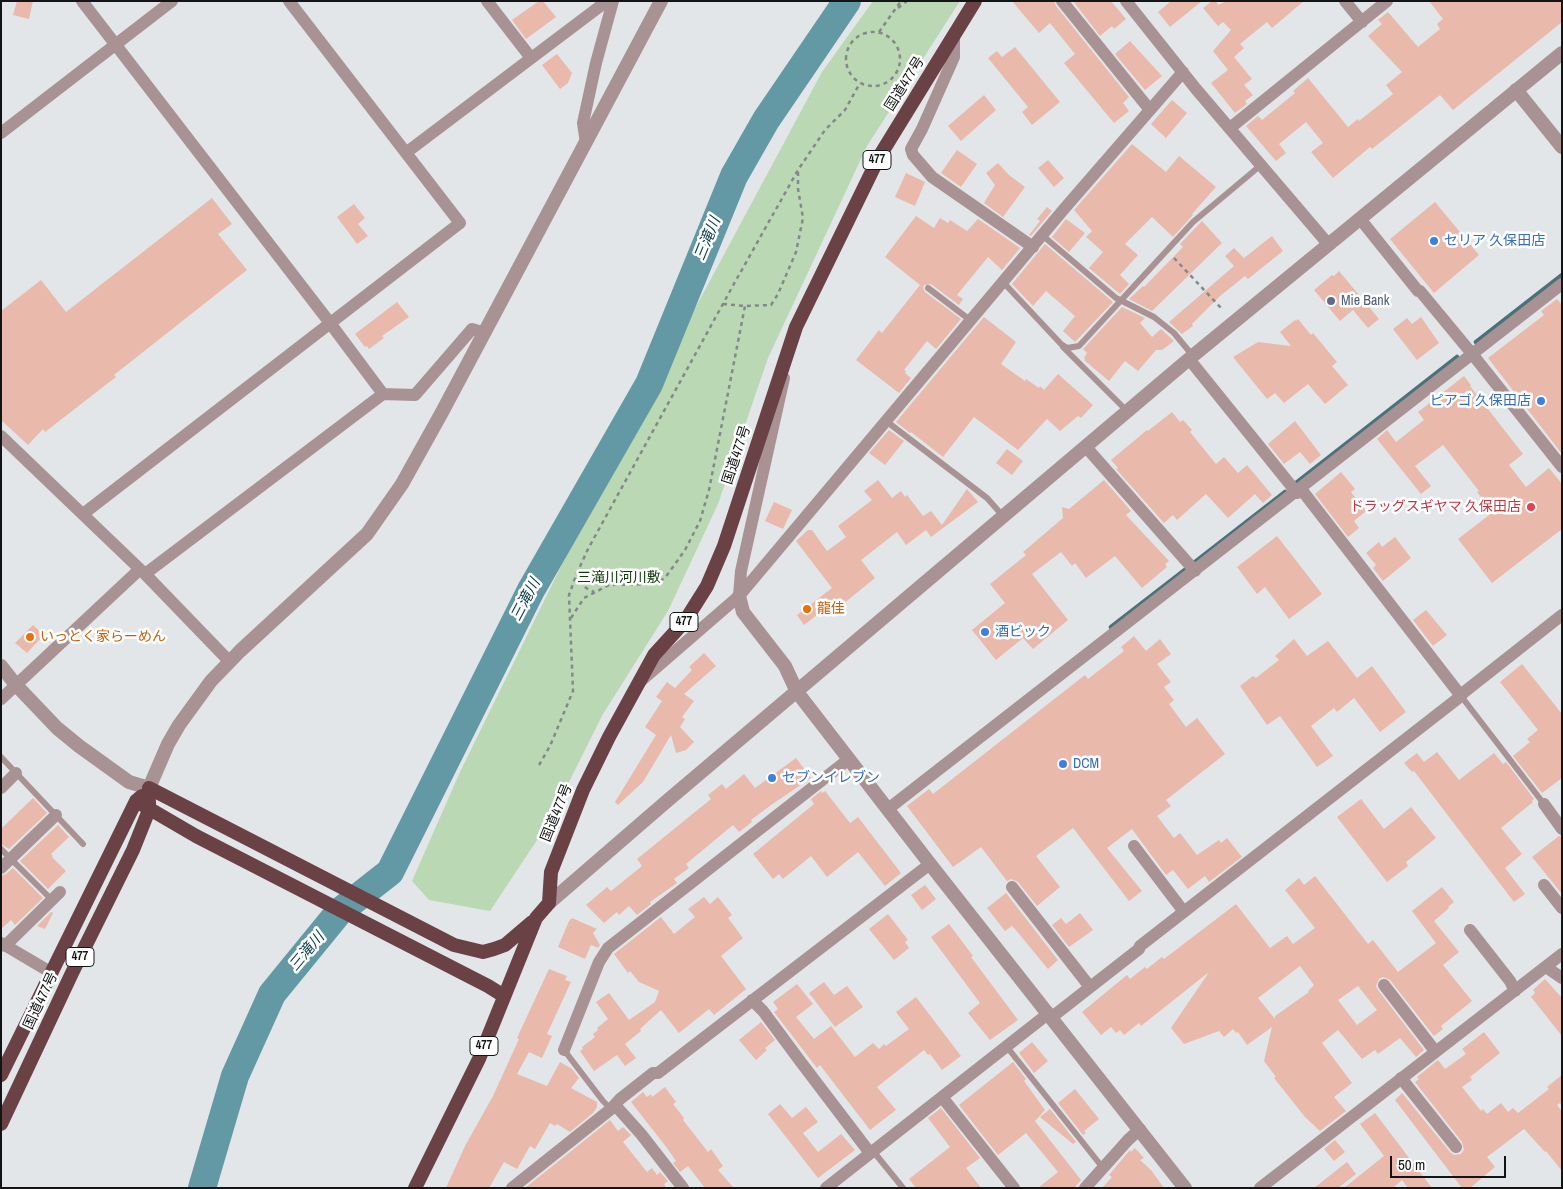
<!DOCTYPE html>
<meta charset="utf-8">
<style>
body{margin:0}
#map{position:relative;width:1563px;height:1189px;overflow:hidden;background:#e2e6e9;font-family:"Archivo Narrow",sans-serif}
canvas{display:block}
.frame{position:absolute;inset:0;border:2px solid #131415;pointer-events:none}
.scale{position:absolute;left:1390px;top:1156px;width:116px;height:22px;box-sizing:border-box;border:2px solid #131415;border-top:0;padding-left:6px;font-size:15px;line-height:18px;white-space:nowrap;color:#131415;-webkit-text-stroke:4px #fff;paint-order:stroke}
</style>
<div id="map">
<canvas width="1563" height="1189"></canvas>
<div class="frame"></div>
<div class="scale">50 m</div>
</div>
<script>
const ctx = document.querySelector('canvas').getContext('2d');
ctx.lineJoin = 'round';
function paint(path, color) { ctx.fillStyle = color; ctx.fill(path, 'evenodd'); }
const poly = rows => new Path2D(rows.map(r => 'M' + r).join(''));
function strokePath(path, color, width, dash) { ctx.strokeStyle = color; ctx.lineWidth = width; ctx.lineCap = dash ? 'butt' : 'round'; ctx.setLineDash(dash || []); ctx.stroke(path); }
function label(font, color, halo, rows, align = 'center') {
  ctx.font = font + ' "Archivo Narrow","Noto Sans JP",sans-serif'; ctx.lineWidth = 5; ctx.setLineDash([]); ctx.textBaseline = 'middle'; ctx.strokeStyle = halo; ctx.fillStyle = color; for (const [text, x, y, turn = 0] of rows) {
    ctx.save(); ctx.translate(x, y); ctx.rotate((+turn || 0) * Math.PI / 180); ctx.textAlign = isNaN(turn) ? turn : align; if (halo) ctx.strokeText(text, 0, 0); ctx.fillText(text, 0, 0); ctx.restore();
  }
}
paint(poly([
 [873,1,960,1,867,146,768,358,718,504,668,611,603,714,549,822,490,911,429,900,412,881,460,772,569,550,691,316,822,72]
]), '#bad8b4');
strokePath(poly([
 [1476,342,1562,275],
 [1296,483,1457,357],
 [1195,562,1285,492],
 [1111,627,1186,569]
]), '#4b717a', 4.5);
strokePath(poly([
 [202,1188,235,1076,272,994,339,912,390,872,531,590,649,384,734,176,766,120,847,1]
]), '#6399a5', 28);
paint(poly([
 [17,1,33,1,29,19,13,15],
 [539,1,543,1,556,17,526,39,512,20],
 [1012,1,1054,1,1056,6,1129,97,1123,103,1129,111,1114,123,1064,63,1075,54,1050,23,1039,33],
 [1073,1,1111,1,1126,19,1114,29,1112,26,1100,36],
 [1171,1,1202,1,1170,27,1158,12],
 [1212,1,1216,1,1218,5,1227,1,1304,1,1272,28,1267,22,1240,44,1244,48,1234,57,1252,79,1244,85,1253,95,1245,101,1247,104,1235,113,1211,83,1228,70,1213,51,1231,30,1223,22,1218,26,1203,8],
 [1429,1,1562,1,1562,22,1453,110,1440,95,1372,149,1370,147,1333,178,1311,152,1323,143,1306,122,1279,144,1286,153,1276,161,1246,126,1258,116,1262,120,1295,93,1293,91,1308,78,1348,127,1358,119,1359,121,1393,94,1386,85,1402,72,1368,36,1382,24,1378,20,1388,12,1418,47,1440,29,1437,24,1443,19],
 [1130,41,1162,76,1145,90,1115,54],
 [1015,47,1060,102,1032,125,1022,112,1028,107,988,58,997,51,1002,57],
 [557,54,572,73,568,83,560,89,542,65],
 [984,95,996,110,961,141,948,126],
 [1172,100,1187,113,1166,138,1151,124],
 [1132,144,1166,172,1179,156,1216,187,1192,214,1193,215,1173,237,1152,217,1125,244,1138,255,1120,275,1129,284,1120,294,1089,268,1103,252,1086,237,1092,231,1074,210],
 [957,150,977,164,961,187,941,173],
 [1048,160,1064,178,1054,187,1038,168],
 [998,163,1009,175,1025,187,1003,217,984,203,995,185,986,173],
 [906,173,925,182,915,206,895,197],
 [212,198,232,224,218,234,247,270,114,375,116,377,45,432,43,429,28,445,1,420,1,311,41,280,66,312],
 [1435,202,1479,255,1434,293,1390,239],
 [354,204,365,218,358,224,368,236,357,244,337,217],
 [1047,207,1052,211,1031,236,1029,235,1040,221,1037,219],
 [916,216,934,228,940,218,948,223,950,220,967,231,978,219,1020,248,1002,270,988,257,957,295,963,299,959,305,931,284,924,285,923,288,925,292,961,319,936,349,927,341,904,370,906,371,905,373,911,378,899,393,856,360,879,330,882,333,920,285,885,257],
 [1066,219,1085,233,1069,252,1052,237],
 [1202,221,1222,243,1152,311,1129,299,1143,286,1144,287,1183,247,1180,244],
 [1272,236,1283,251,1248,279,1245,276,1220,296,1192,324,1193,326,1182,334,1169,322,1234,266,1225,256,1234,248,1244,258],
 [1045,244,1113,302,1076,341,1075,342,1063,331,1075,316,1046,291,1033,306,1012,284],
 [1339,271,1379,319,1368,328,1353,310,1340,321,1314,290,1332,275,1334,276],
 [1557,299,1562,305,1562,454,1488,358,1544,315,1541,311],
 [397,302,409,317,382,336,384,338,369,349,367,346,365,347,355,334],
 [1122,307,1145,318,1140,323,1152,337,1161,329,1174,341,1162,350,1156,350,1138,371,1125,361,1109,381,1084,360,1085,359,1084,358,1087,353,1083,349],
 [984,317,1016,342,1001,364,1025,381,1026,379,1039,388,1040,386,1044,390,1058,374,1093,405,1081,418,1078,416,1060,431,1047,419,1018,450,974,417,943,457,911,432,910,433,896,422],
 [1421,317,1439,343,1417,360,1393,329,1407,318,1412,324],
 [1298,319,1311,335,1313,333,1337,362,1332,366,1348,385,1325,404,1308,384,1284,403,1275,393,1267,399,1233,357,1258,342,1291,346,1280,332,1295,320,1296,321],
 [1464,376,1471,385,1470,386,1523,454,1509,465,1526,487,1549,468,1562,484,1562,529,1492,583,1458,539,1493,512,1477,492,1479,491,1443,445,1415,466,1431,486,1421,494,1377,439,1387,430,1396,442,1424,420,1418,412],
 [1172,412,1180,422,1183,420,1192,430,1190,432,1216,464,1224,457,1238,473,1247,465,1272,495,1263,503,1255,494,1228,518,1206,494,1177,520,1173,515,1164,523,1116,469,1118,468,1111,460,1147,430,1148,431],
 [1295,421,1321,455,1310,464,1300,452,1284,464,1268,444],
 [889,430,904,441,885,465,869,453],
 [1007,449,1023,461,1012,475,996,463],
 [1341,472,1355,489,1351,492,1366,511,1354,521,1359,528,1348,537,1315,494],
 [878,480,892,498,901,491,905,497,907,495,923,516,931,511,942,525,967,489,978,502,931,537,926,530,906,545,897,532,861,560,875,578,843,604,839,598,804,625,797,615,832,588,796,541,808,530,812,530,827,551,846,537,838,526,872,500,864,491],
 [1104,480,1131,511,1126,515,1169,561,1165,564,1167,567,1142,588,1115,556,1086,578,1075,563,1072,566,1061,552,1032,574,1068,620,1033,649,1023,638,996,660,972,630,1005,603,990,584,1026,555,1023,552,1063,518,1062,507,1069,509],
 [774,502,792,510,783,529,765,521],
 [1277,536,1322,594,1289,619,1265,587,1257,594,1237,567],
 [1395,537,1411,558,1383,581,1373,568,1376,565,1366,553,1379,542,1382,547],
 [1426,610,1447,635,1433,646,1413,620],
 [33,625,44,635,27,653,15,643],
 [1134,636,1146,651,1160,639,1171,654,1157,664,1171,682,1164,687,1174,700,1169,704,1186,727,1197,718,1225,754,1166,800,1171,806,1157,816,1174,838,1180,833,1197,855,1219,840,1221,843,1227,838,1242,857,1209,882,1205,876,1188,889,1173,870,1166,875,1132,829,1107,848,1142,891,1129,901,1073,828,1036,856,1060,887,1037,906,1018,882,1011,879,1007,881,981,847,953,867,907,806,929,789,933,794,1085,675,1088,679,1124,651,1121,647],
 [1294,639,1307,656,1328,641,1357,678,1372,666,1406,712,1380,732,1354,698,1337,712,1334,708,1311,726,1333,756,1317,767,1280,716,1267,725,1240,686,1253,676,1256,678,1279,660,1275,656],
 [704,653,716,666,684,694,694,701,682,717,685,719,680,727,694,742,686,750,676,753,671,735,643,782,618,805,615,802,656,735,645,727,662,701,656,697,667,682,675,688,692,670,689,667],
 [1522,664,1562,714,1562,778,1542,793,1513,756,1530,742,1527,739,1538,730,1500,682],
 [1437,752,1459,780,1494,753,1503,764,1506,762,1534,799,1532,801,1533,802,1501,828,1522,854,1505,868,1525,894,1514,902,1414,771,1412,772,1404,763,1417,753,1424,762],
 [796,758,811,778,771,805,751,820,752,822,739,832,733,825,686,864,689,868,674,879,677,883,650,902,651,904,637,915,629,906,619,915,617,912,604,923,586,905,607,887,611,891,642,866,637,859,711,799,708,795,722,784,726,789,744,774,755,788],
 [821,791,822,793,825,791,850,823,858,817,901,873,885,886,858,852,827,877,811,856,783,879,779,874,773,879,753,854,814,804,811,799],
 [33,798,47,813,9,849,1,844,1,829],
 [1361,799,1384,829,1411,807,1436,838,1406,862,1408,866,1387,882,1337,817],
 [58,825,69,837,51,854,53,856,52,857,66,871,48,889,20,861],
 [1559,836,1562,837,1562,894,1532,857],
 [13,868,43,898,15,925,11,920,1,929,1,876,6,874],
 [1315,876,1368,944,1373,940,1398,972,1436,943,1412,911,1442,887,1454,902,1448,907,1449,908,1434,921,1459,952,1443,965,1472,1001,1441,1026,1443,1029,1434,1036,1390,980,1383,977,1379,979,1376,986,1378,990,1424,1050,1416,1057,1400,1038,1378,1054,1375,1050,1362,1059,1338,1030,1322,1043,1352,1083,1334,1097,1346,1111,1320,1131,1305,1117,1274,1078,1276,1077,1264,1061,1272,1027,1247,1045,1238,1032,1236,1033,1233,1029,1224,1037,1219,1031,1184,1044,1171,1028,1209,972,1141,1026,1139,1023,1124,1035,1120,1030,1116,1033,1111,1027,1101,1035,1082,1012,1127,975,1130,979,1145,967,1147,969,1162,957,1164,959,1236,904,1270,948,1287,936,1293,944,1315,928,1285,890,1299,878,1304,885],
 [1300,966,1314,985,1308,991,1309,992,1275,1016,1275,1019,1258,998],
 [1358,986,1377,1010,1357,1025,1338,1000],
 [925,885,936,899,922,910,911,895],
 [1006,893,1058,960,1048,969,1015,929,1012,926,1005,931,987,908],
 [704,897,710,904,718,897,732,915,728,918,743,938,721,956,746,989,714,1015,709,1009,679,1033,661,1010,640,1029,641,1031,625,1044,636,1058,625,1066,617,1055,594,1071,580,1051,583,1049,582,1047,595,1037,593,1034,598,1030,597,1028,608,1019,596,1002,609,993,629,1020,655,1002,659,991,639,982,630,971,628,973,614,954,661,917,674,934,695,917,688,909],
 [51,912,53,913,45,929,37,926],
 [1080,913,1093,930,1069,947,1052,925,1061,918,1066,924],
 [888,914,908,940,905,942,909,948,894,960,869,929],
 [572,918,597,929,593,933,600,945,598,948,591,945,585,959,558,947,569,921],
 [949,924,973,956,971,957,1018,1020,990,1040,968,1013,980,1003,931,937],
 [549,969,567,976,565,980,571,982,547,1034,552,1036,542,1058,529,1052,517,1074,547,1086,560,1062,572,1069,579,1078,571,1088,597,1102,597,1107,593,1113,570,1132,557,1124,555,1126,550,1123,535,1149,530,1146,517,1169,504,1162,489,1188,446,1188,465,1146,493,1096,519,1039,517,1038],
 [1545,979,1562,998,1562,1036,1531,997,1535,993,1533,990],
 [824,982,834,995,847,986,863,1007,835,1027,809,993],
 [797,984,813,1004,796,1017,814,1039,831,1026,855,1057,873,1043,879,1049,884,1044,886,1046,909,1029,896,1012,916,997,961,1056,942,1070,930,1054,928,1055,924,1050,877,1087,896,1110,870,1130,820,1065,817,1068,774,1012,778,1009,773,1002],
 [761,1022,775,1040,765,1048,767,1050,756,1060,739,1040],
 [1484,1032,1500,1053,1470,1077,1472,1080,1462,1087,1481,1111,1483,1109,1487,1114,1501,1103,1508,1112,1513,1108,1518,1113,1549,1089,1547,1087,1562,1075,1562,1105,1560,1103,1557,1105,1562,1112,1562,1171,1546,1151,1545,1152,1524,1129,1487,1157,1495,1167,1470,1188,1462,1188,1395,1100,1402,1093,1450,1152,1454,1155,1461,1154,1464,1150,1462,1142,1415,1082,1419,1079,1417,1077,1438,1060,1445,1069,1466,1054,1462,1049],
 [1032,1042,1048,1061,1034,1073,1019,1053],
 [1013,1062,1026,1079,1024,1081,1045,1110,1035,1121,1081,1180,1074,1188,1038,1188,1058,1172,1026,1133,998,1155,959,1105],
 [665,1087,676,1102,673,1104,684,1118,683,1120,708,1152,711,1149,723,1166,718,1170,734,1188,705,1188,688,1166,680,1172,673,1163,676,1161,667,1148,631,1102,643,1092,647,1097,651,1094,652,1097],
 [1075,1089,1099,1119,1084,1131,1086,1133,1083,1135,1058,1103],
 [780,1104,792,1118,806,1107,818,1122,803,1133,818,1152,841,1134,855,1150,818,1178,768,1114],
 [941,1108,980,1158,966,1168,981,1188,916,1188,909,1179,950,1147,928,1118],
 [1050,1109,1076,1142,1073,1144,1040,1117],
 [1375,1113,1432,1188,1408,1188,1402,1180,1393,1188,1344,1188,1384,1156,1360,1124],
 [610,1120,618,1131,623,1127,631,1135,623,1142,647,1172,652,1168,657,1175,660,1172,668,1181,664,1184,666,1188,525,1188],
 [1335,1140,1345,1152,1334,1161,1324,1149],
 [1135,1148,1144,1158,1140,1160,1151,1170,1164,1188,1102,1188,1112,1177,1109,1175,1130,1150,1131,1152],
 [1347,1162,1356,1174,1338,1188,1314,1188]
]), '#e9b9ab');
strokePath(poly([
 [898,8,907,1],
 [879,32,901,1],
 '846 59a27 27 0 1 1 54 0a27 27 0 1 1-54 0Z',
 [1174,258,1222,309],
 [723,304,745,306,771,305,778,294,796,252,803,218,798,189,798,170],
 [577,573,586,588,594,592],
 [571,618,584,598,609,585,654,584,665,578,685,550,700,521,709,490,745,306],
 [539,765,550,746,573,691,569,595,577,573,588,549,735,282,798,170,825,130,845,110,860,83]
]), '#85888a', 2.5, [4, 4]);
strokePath(poly([
 [1042,235,1116,298,1154,317,1174,333,1193,356],
 [1003,282,1061,344,1067,348,1079,346,1193,222,1261,165],
 [928,288,970,320],
 [1063,347,1127,411],
 [886,421,987,498,1003,516],
 [1461,696,1544,804],
 [1,757,83,844],
 [1,849,52,900],
 [1007,1047,1103,1168],
 [564,1050,603,1101,611,1109],
 [873,1151,903,1188]
]), '#a99293', 6);
strokePath(poly([
 [82,1,330,323,383,394],
 [487,1,531,58],
 [1062,1,1150,110],
 [1126,1,1196,89,1329,245],
 [1345,1,1362,22],
 [954,36,954,57,922,129,911,149,913,155,932,177,1033,247],
 [1230,128,1387,1],
 [1,133,172,1],
 [586,143,583,123,596,63,613,1],
 [407,152,607,1],
 [1361,220,1418,291,1420,291,1473,355,1562,467],
 [1189,359,1297,493],
 [1,436,145,574,230,662],
 [1086,447,1195,571],
 [1301,489,1461,696],
 [83,514,460,223,289,1],
 [145,574,383,394,415,395,472,329,485,333],
 [739,596,741,571,784,378],
 [642,680,739,596,1064,209,1183,72],
 [1,699,139,570],
 [1,788,16,773],
 [1544,804,1562,829],
 [888,809,1562,284],
 [1134,846,1184,912],
 [1,868,56,815],
 [1544,885,1562,908],
 [1012,887,1090,987],
 [1470,930,1510,981,1515,991],
 [1,943,52,973],
 [5,946,60,892],
 [1546,967,1562,978],
 [1384,985,1435,1051],
 [752,1000,763,1011,800,1061,870,1153],
 [1052,1017,1139,949,1140,946,1461,696,1463,693,1562,615],
 [564,1050,599,962,608,948,849,759],
 [1401,1078,1456,1147],
 [942,1097,1014,1188],
 [615,1105,641,1134,683,1188],
 [512,1188,611,1109,620,1099,653,1073,658,1073,930,864],
 [826,1188,1049,1013],
 [1085,1188,1128,1140,1140,1129],
 [1260,1188,1562,954]
]), '#a99293', 12);
strokePath(poly([
 [1516,90,1562,147],
 [739,596,743,612,785,666,797,692,930,864,1185,1188],
 [1,666,16,685,57,728,79,746,129,782,149,788,168,744,179,725,211,681,240,651,367,534,402,484,441,414,661,1],
 [549,903,667,801,1189,359,1562,53]
]), '#a99293', 14);
strokePath(poly([
 [149,788,454,945,483,952,494,949,505,945,532,922],
 [136,801,196,836,488,986,504,996],
 [1,1075,136,801,142,796],
 [1,1124,72,973,133,850,149,810,149,801],
 [415,1188,479,1059,536,918,549,903,551,872,583,790,609,737,654,655,685,621,707,586,724,546,796,327,879,157,975,1]
]), '#6a4246', 14);
for (const [x, y, r, color] of [
 [1434,241,5,"#3f7fe0"],
 [1331,301,5,"#5c6f8a"],
 [1541,401,5,"#3f7fe0"],
 [1531,507,5,"#e0444e"],
 [807,609,5,"#e8710a"],
 [985,632,5,"#3f7fe0"],
 [30,637,5,"#e8710a"],
 [1063,764,5,"#3f7fe0"],
 [772,778,5,"#3f7fe0"]
]) { const dot = new Path2D(); dot.arc(x, y, r, 0, 2 * Math.PI); ctx.fillStyle = color; ctx.fill(dot); strokePath(dot, '#fff', 2); }
for (const [x, y, w] of [
 [877,160,28],
 [684,622,28],
 [80,957,28],
 [484,1046,28]
]) { const box = new Path2D(); box.roundRect(x - w / 2, y - 9.5, w, 19, 4); ctx.fillStyle = '#fff'; ctx.fill(box); strokePath(box, '#131415', 1); }
label('bold 12px', '#131415', null, [
 ["477",877,160],
 ["477",684,622],
 ["477",80,957],
 ["477",484,1046]
]);
label('14px', '#131415', '#fff', [
 ["国道477号",905,84,-58],
 ["国道477号",737,455,-72],
 ["国道477号",557,813,-68],
 ["国道477号",41,1001,-65]
]);
label('14px', '#366cbe', '#fff', [
 ["セリア 久保田店",1444,241],
 ["ピアゴ 久保田店",1531,401,"right"],
 ["酒ビック",995,632],
 ["DCM",1073,764],
 ["セブンイレブン",782,778]
], 'left');
label('14px', '#4e5e75', '#fff', [
 ["Mie Bank",1341,301]
], 'left');
label('14px', '#be3a42', '#fff', [
 ["ドラッグスギヤマ 久保田店",1521,507]
], 'right');
label('14px', '#0e3806', '#fff', [
 ["三滝川河川敷",619,578]
]);
label('14px', '#c56008', '#fff', [
 ["龍佳",817,609],
 ["いっとく家らーめん",40,637]
], 'left');
label('italic 15px', '#0e414b', '#fff', [
 ["三滝川",708,239,-68],
 ["三滝川",526,600,-62],
 ["三滝川",307,952,-50]
]);
</script>
